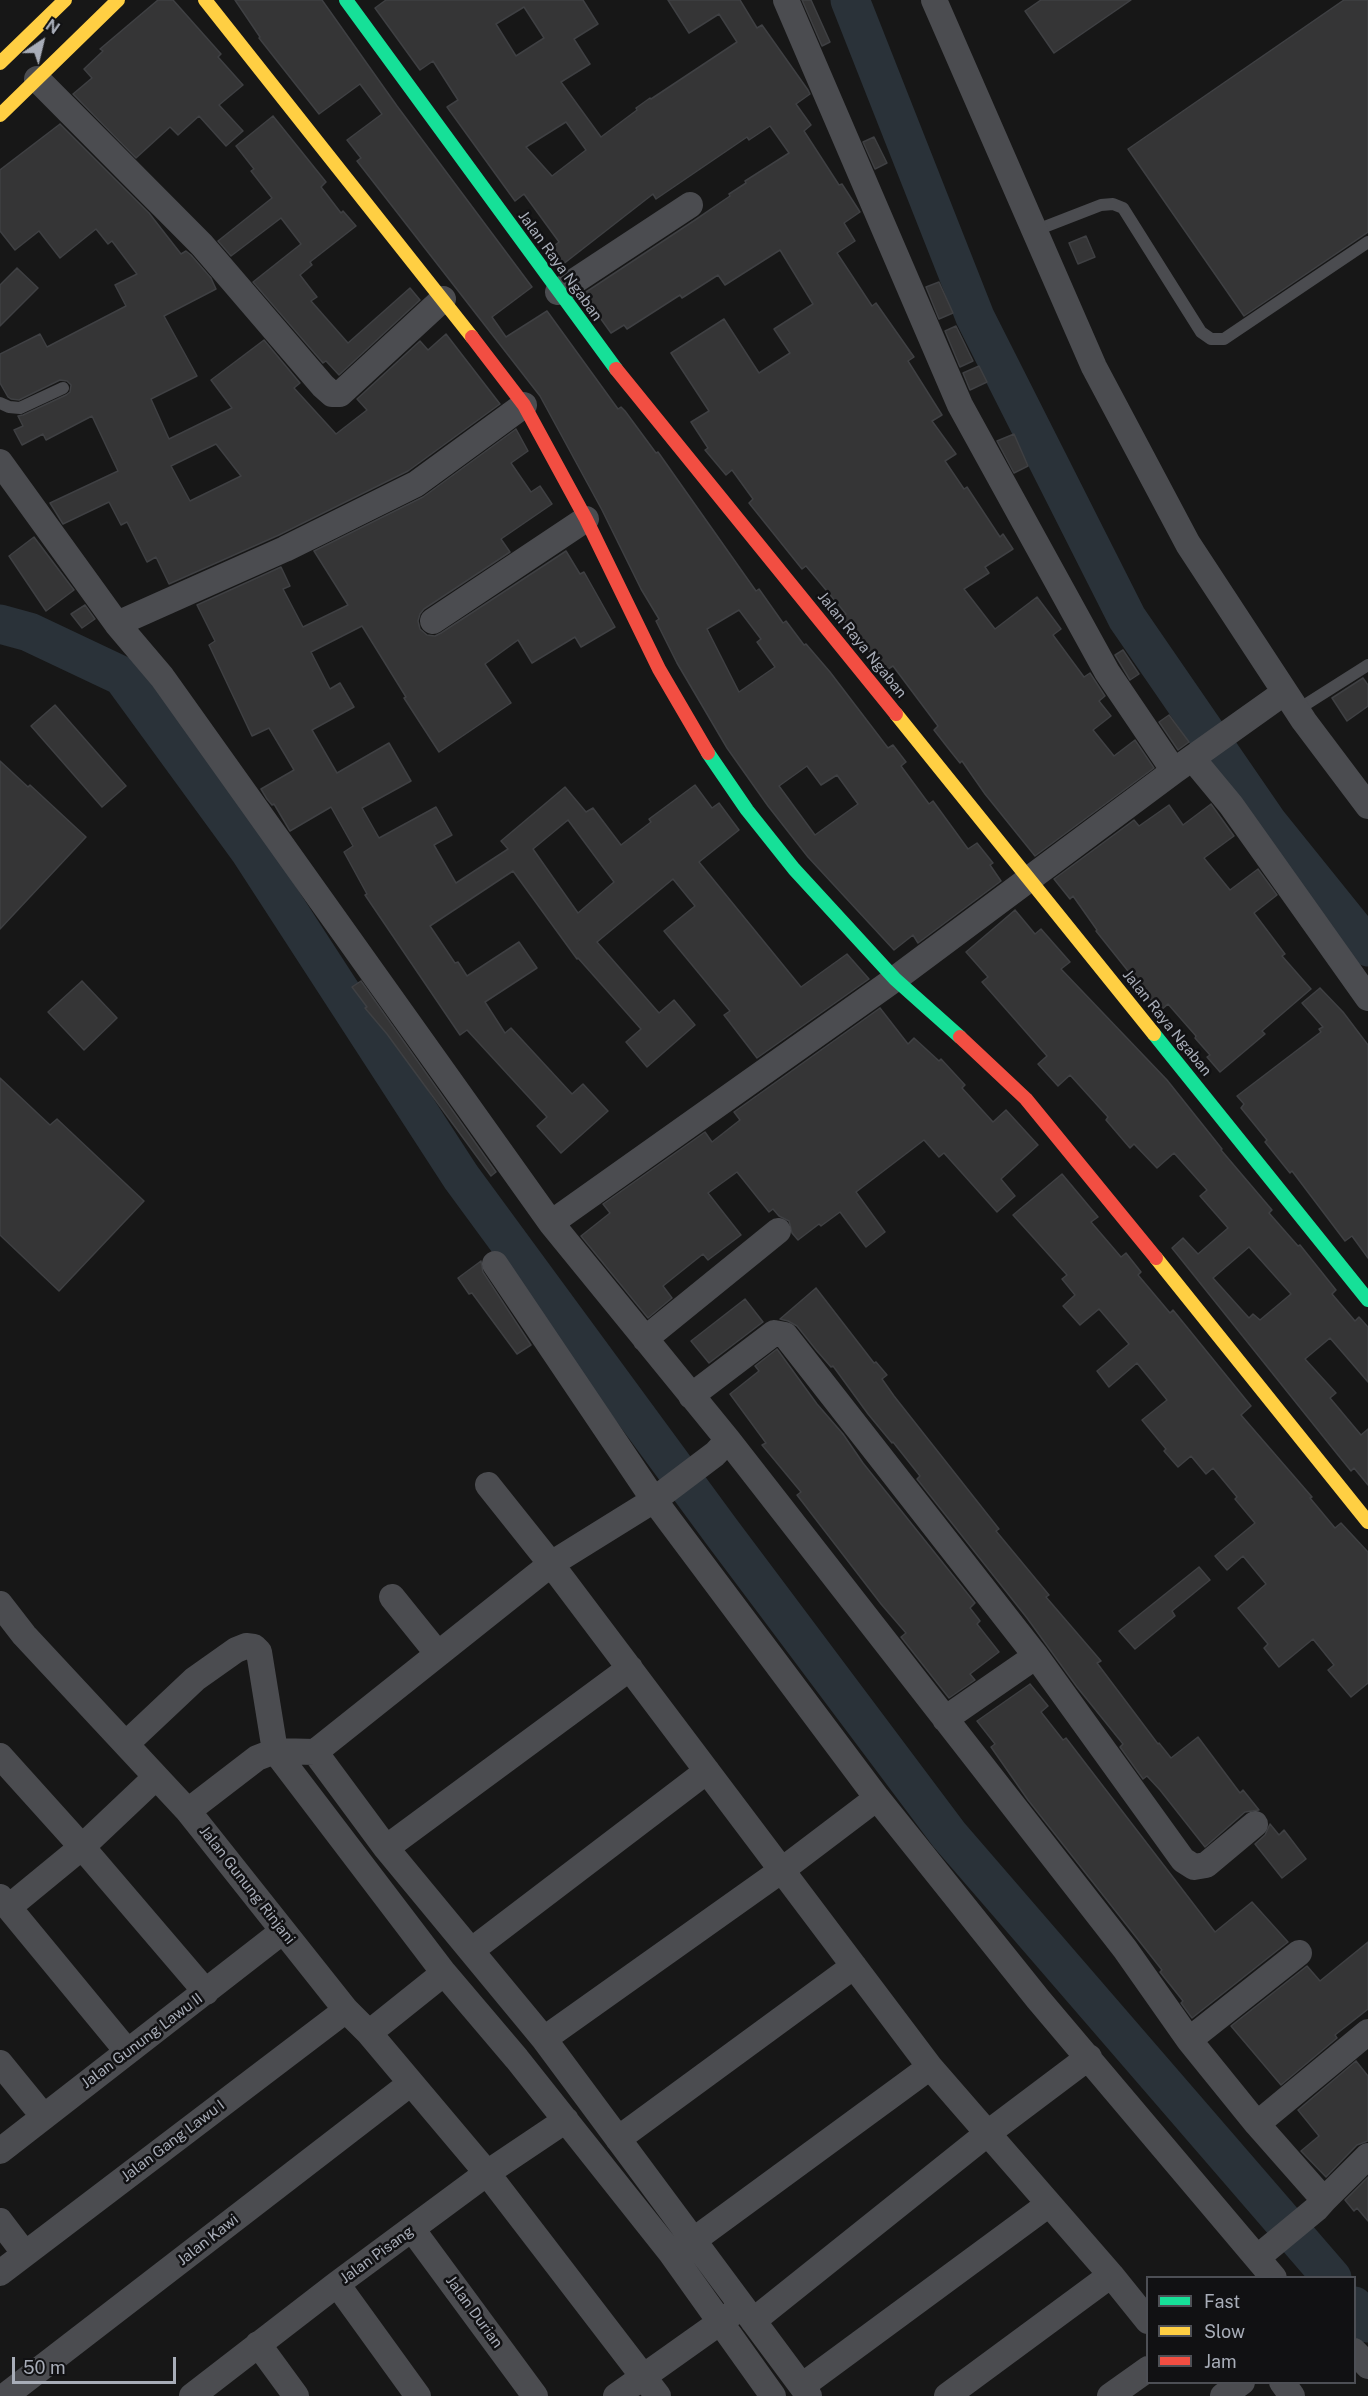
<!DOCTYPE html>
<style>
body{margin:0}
#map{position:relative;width:1368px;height:2396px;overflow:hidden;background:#171717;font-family:"Public Sans",sans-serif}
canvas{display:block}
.legend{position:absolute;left:1146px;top:2276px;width:210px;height:108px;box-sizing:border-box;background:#111113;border:2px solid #4d4f55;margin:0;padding:8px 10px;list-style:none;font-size:18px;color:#a8adb8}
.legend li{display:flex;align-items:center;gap:12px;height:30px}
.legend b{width:30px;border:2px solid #4d4f55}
.north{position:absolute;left:12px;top:12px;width:60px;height:60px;-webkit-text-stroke:4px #111113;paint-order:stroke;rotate:35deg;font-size:16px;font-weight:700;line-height:24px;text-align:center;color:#a8adb8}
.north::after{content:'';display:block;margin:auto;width:21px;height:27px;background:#a8adb8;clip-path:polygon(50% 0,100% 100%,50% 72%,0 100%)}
.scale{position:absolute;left:12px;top:2357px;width:164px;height:27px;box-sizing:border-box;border:3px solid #a8adb8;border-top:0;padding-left:8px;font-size:18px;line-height:21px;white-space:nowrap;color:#a8adb8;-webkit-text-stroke:4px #111113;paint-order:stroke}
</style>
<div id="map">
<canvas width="1368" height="2396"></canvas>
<ul class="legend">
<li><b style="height:8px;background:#16e098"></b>Fast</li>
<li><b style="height:8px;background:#ffcf43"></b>Slow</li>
<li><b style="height:8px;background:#f24e42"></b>Jam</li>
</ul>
<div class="north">N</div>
<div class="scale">50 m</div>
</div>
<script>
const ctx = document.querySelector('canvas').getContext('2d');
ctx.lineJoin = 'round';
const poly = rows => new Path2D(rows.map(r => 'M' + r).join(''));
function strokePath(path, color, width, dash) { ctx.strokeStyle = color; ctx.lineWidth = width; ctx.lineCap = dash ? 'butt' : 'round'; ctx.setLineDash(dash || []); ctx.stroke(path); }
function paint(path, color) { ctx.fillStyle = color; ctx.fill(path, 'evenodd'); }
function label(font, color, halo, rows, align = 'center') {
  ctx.font = font + ' "Public Sans",sans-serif'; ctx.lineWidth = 5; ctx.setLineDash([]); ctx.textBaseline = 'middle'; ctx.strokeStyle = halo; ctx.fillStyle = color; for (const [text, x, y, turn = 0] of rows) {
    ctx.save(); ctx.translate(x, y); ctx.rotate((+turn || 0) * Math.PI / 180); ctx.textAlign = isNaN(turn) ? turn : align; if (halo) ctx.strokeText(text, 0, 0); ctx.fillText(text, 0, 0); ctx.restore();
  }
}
strokePath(poly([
 [850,0,975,317,1127,618,1268,823,1368,947],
 [0,624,29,632,122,676,249,850,461,1177,721,1531,949,1835,1332,2278],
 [1354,2306,1368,2323]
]), '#2a3239', 39);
const building = poly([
 [158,0,173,0,221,54,218,57,243,85,219,105,243,131,226,146,199,116,178,135,170,127,136,158,73,94,92,78,84,69,103,51,100,49,158,0],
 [235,0,322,0,397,106,532,287,492,317,506,337,547,311,618,409,621,407,625,411,656,453,658,452,756,591,759,589,783,623,786,621,804,645,806,644,830,672,888,748,893,745,906,762,901,766,929,804,933,801,968,849,977,843,993,863,990,865,1001,881,918,943,913,935,894,950,808,857,768,806,727,748,677,663,656,621,659,619,641,589,602,510,540,396,357,161,361,158,347,140,382,114,360,84,319,114,259,38,260,37,235,0],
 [739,610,761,639,757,642,775,667,739,692,707,629,739,610],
 [807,766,821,785,837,775,858,804,815,835,779,786,807,766],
 [386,0,583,0,598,24,574,39,590,64,561,82,601,137,637,110,636,108,650,98,651,99,737,42,719,14,689,33,668,0,740,0,757,28,762,25,808,90,810,94,796,104,811,125,804,131,839,185,842,184,860,212,844,223,855,241,837,253,872,306,876,303,914,357,908,361,942,415,932,421,956,454,945,461,964,489,967,487,1000,537,1003,534,1013,549,985,567,989,573,964,589,995,629,1037,597,1061,629,1053,635,1084,677,1090,673,1105,696,1099,701,1111,716,1093,730,1114,756,1135,740,1154,768,1035,856,985,794,962,761,960,763,948,748,934,730,938,726,893,666,885,671,841,617,846,614,806,566,802,569,749,503,753,499,732,470,726,475,705,450,708,448,691,422,709,411,671,353,724,319,759,373,790,353,774,329,813,304,780,250,725,285,718,275,682,298,680,295,627,329,624,325,611,333,583,294,695,220,730,196,729,194,746,183,745,181,789,153,770,126,749,140,747,137,656,199,653,194,562,265,550,249,559,242,524,194,515,201,447,107,458,100,433,61,420,70,375,8,386,0],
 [524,7,544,38,516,56,496,24,524,7],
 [566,122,586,150,552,176,526,147,566,122],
 [802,0,811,0,830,42,822,46,802,0],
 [1041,0,1131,0,1054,53,1025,11,1041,0],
 [1344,0,1368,0,1368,232,1244,316,1128,149,1344,0],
 [273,116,326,182,321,187,341,213,343,211,356,226,310,262,312,265,300,275,317,297,311,301,348,343,410,288,420,300,339,375,326,361,323,363,253,282,301,244,281,218,231,256,218,241,272,198,251,171,254,169,236,146,273,116],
 [60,124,149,213,181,254,186,251,191,255,211,278,216,289,164,316,197,376,151,399,169,439,232,408,211,380,264,340,300,383,294,388,336,434,367,410,357,399,420,341,428,350,446,334,500,404,408,471,279,535,169,584,156,557,147,562,127,522,121,525,109,502,63,524,50,503,118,471,92,416,46,440,43,434,22,445,14,430,23,426,18,416,23,415,66,395,70,392,71,385,67,381,60,380,19,400,11,399,8,397,0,383,0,354,40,334,47,347,126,306,115,285,137,274,112,241,108,244,96,229,60,258,39,231,15,250,0,231,0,170,60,124],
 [216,444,241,476,190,501,171,466,216,444],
 [874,137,887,163,875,169,863,142,874,137],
 [1086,236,1095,257,1078,264,1069,243,1086,236],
 [17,268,38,288,0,326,0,285,17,268],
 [939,282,953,313,939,319,926,287,939,282],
 [956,326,973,361,960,367,945,331,956,326],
 [979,366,987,382,970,390,963,373,979,366],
 [516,429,528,451,511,463,531,492,540,486,552,504,501,539,510,552,424,609,420,614,418,621,420,629,427,635,435,636,441,633,566,551,580,574,584,572,615,627,581,647,575,637,532,663,518,640,485,664,511,703,439,752,404,698,406,697,362,626,311,652,330,689,340,683,354,707,312,730,337,773,389,743,411,781,362,808,379,838,436,807,452,835,434,845,456,883,508,849,501,841,565,787,586,812,593,808,621,845,651,822,649,819,695,785,712,808,719,803,739,830,699,862,801,987,847,954,869,979,757,1058,724,1015,730,1011,664,931,695,906,673,879,597,942,659,1013,674,1000,695,1025,647,1067,626,1042,641,1029,578,958,577,959,513,871,430,926,455,963,458,962,467,976,519,942,537,968,485,1002,505,1033,511,1028,572,1094,583,1084,608,1111,561,1153,537,1126,547,1117,467,1030,460,1035,365,895,367,894,344,852,353,846,331,807,290,831,274,804,272,805,267,799,261,789,294,770,269,728,252,736,209,645,215,641,197,605,281,567,290,586,283,589,303,627,348,605,314,551,423,497,516,429],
 [568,820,614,882,578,913,533,849,568,820],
 [1014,434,1028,466,1014,473,997,441,1014,434],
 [34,537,74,590,46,611,9,556,34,537],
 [85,605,95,619,82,628,71,614,85,605],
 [1123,650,1139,674,1130,680,1115,655,1123,650],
 [1363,678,1368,685,1368,706,1347,721,1332,698,1363,678],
 [55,705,126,786,102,807,31,726,55,705],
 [1169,715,1189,742,1178,750,1159,722,1169,715],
 [0,761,28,787,30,785,86,837,0,929,0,761],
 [1211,804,1234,836,1204,858,1230,890,1258,869,1277,895,1254,913,1285,954,1282,956,1311,989,1262,1031,1265,1034,1220,1072,1207,1057,1210,1055,1195,1038,1196,1036,1168,1004,1160,1011,1096,931,1097,930,1073,896,1070,899,1054,879,1134,820,1139,826,1169,805,1183,825,1211,804],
 [1015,910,1035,934,1041,929,1070,962,1061,969,1167,1080,1222,1149,1221,1150,1272,1210,1269,1213,1298,1246,1300,1245,1336,1290,1332,1294,1355,1321,1359,1317,1368,1327,1368,1382,1330,1338,1305,1359,1336,1393,1330,1398,1361,1435,1368,1429,1368,1485,1354,1468,1351,1471,1338,1455,1172,1248,1183,1238,1198,1254,1228,1228,1200,1196,1207,1190,1174,1153,1157,1168,1134,1144,1130,1148,1106,1120,1108,1117,1070,1075,1058,1086,1038,1064,1047,1056,982,982,988,977,966,952,1015,910],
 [1249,1247,1291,1294,1260,1320,1253,1314,1249,1318,1213,1278,1249,1247],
 [82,981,117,1018,84,1050,48,1012,82,981],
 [361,981,496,1172,491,1176,387,1034,365,1008,367,1007,352,987,361,981],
 [1320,988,1343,1012,1368,1045,1368,1258,1352,1236,1345,1241,1292,1171,1290,1173,1265,1142,1267,1140,1241,1108,1244,1104,1237,1096,1321,1032,1319,1029,1323,1027,1302,1003,1320,988],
 [880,1008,908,1044,914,1038,939,1061,941,1059,965,1085,962,1088,993,1122,1006,1110,1038,1145,1001,1179,1015,1196,997,1212,944,1153,939,1157,924,1140,856,1192,885,1232,866,1247,840,1212,821,1226,819,1224,798,1240,792,1233,789,1221,779,1216,773,1209,769,1212,737,1172,708,1193,741,1235,708,1260,703,1254,663,1286,672,1298,648,1318,581,1236,610,1213,603,1204,705,1132,712,1142,740,1120,734,1112,880,1008],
 [0,1078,50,1125,57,1119,144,1201,59,1291,0,1235,0,1078],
 [1062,1174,1098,1217,1091,1222,1121,1257,1126,1253,1141,1272,1138,1275,1170,1313,1173,1310,1251,1406,1241,1415,1312,1497,1310,1498,1335,1528,1341,1523,1368,1552,1368,1683,1351,1697,1328,1670,1334,1665,1313,1639,1279,1667,1264,1648,1268,1644,1238,1608,1266,1584,1243,1556,1227,1570,1215,1556,1255,1523,1235,1499,1237,1497,1213,1468,1206,1474,1191,1456,1178,1467,1164,1451,1166,1449,1142,1420,1167,1400,1137,1363,1109,1387,1097,1371,1129,1344,1099,1309,1080,1325,1063,1306,1075,1295,1062,1279,1067,1275,1013,1215,1062,1174],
 [481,1261,483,1272,531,1345,517,1354,472,1293,469,1294,458,1278,481,1261],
 [816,1288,874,1363,876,1362,887,1375,882,1379,894,1396,999,1529,996,1531,1049,1595,1046,1597,1101,1661,1097,1663,1158,1744,1159,1743,1171,1758,1198,1737,1240,1793,1243,1790,1259,1810,1245,1812,1205,1847,1160,1790,1147,1776,1143,1779,1120,1747,1123,1744,1077,1687,1027,1618,917,1479,920,1476,893,1442,892,1443,868,1414,833,1366,831,1367,817,1351,797,1326,788,1321,780,1319,816,1288],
 [745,1299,763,1322,709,1363,691,1341,745,1299],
 [777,1349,817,1404,843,1434,863,1463,975,1603,970,1608,980,1621,977,1624,999,1652,970,1674,975,1680,949,1698,901,1637,906,1633,881,1604,797,1495,801,1492,762,1445,766,1443,730,1394,759,1371,755,1366,777,1349],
 [1199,1567,1210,1580,1172,1611,1175,1616,1135,1649,1119,1631,1199,1567],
 [1030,1684,1048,1706,1041,1712,1063,1740,1066,1738,1215,1932,1252,1902,1288,1942,1192,2018,1181,2003,1183,2001,1160,1972,1162,1970,1028,1800,991,1747,995,1744,977,1721,1030,1684],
 [1270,1824,1279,1835,1284,1830,1306,1859,1282,1878,1255,1844,1265,1835,1270,1824],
 [1368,1942,1368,2009,1335,2035,1337,2038,1281,2085,1231,2026,1307,1966,1320,1981,1368,1942],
 [1356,2061,1368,2076,1368,2141,1357,2145,1326,2177,1301,2151,1319,2136,1298,2110,1356,2061],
 [1368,2177,1368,2221,1357,2208,1354,2211,1345,2200,1368,2177]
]);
paint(building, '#353536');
strokePath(building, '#3f4043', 1.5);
strokePath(poly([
 [1034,231,1101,205,1113,204,1123,208,1201,332,1211,339,1224,339,1368,242],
 [0,403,9,407,20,408,63,388],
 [1297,710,1368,665]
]), '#4b4c50', 12);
strokePath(poly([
 [786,0,960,405,1107,672,1174,771],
 [934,0,1094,367,1188,544,1304,721,1368,806],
 [37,79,202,245,323,386,332,394,340,394,443,299],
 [558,292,690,205],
 [0,462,117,624,162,677,551,1223,728,1440,1125,1949,1189,2040,1257,2124,1324,2200,1368,2156],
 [433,621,586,519],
 [117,624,285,549,416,484,524,405],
 [1192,758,1231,805,1368,998],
 [551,1223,895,979,1174,771,1285,692],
 [645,1339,778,1231],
 [691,1396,774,1333,785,1335,1036,1656,1183,1860,1194,1867,1206,1865,1255,1824],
 [728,1440,715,1454,654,1500,877,1798,1038,1999,1274,2278],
 [488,1485,551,1564,930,2067,1111,2275,1148,2321],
 [392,1597,438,1654],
 [0,1604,24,1635,188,1811,346,2010,369,2033,487,2173,658,2396],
 [945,1719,1036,1656],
 [127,1743,195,1679,236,1650,246,1646,254,1647,259,1652,275,1751,444,1973,517,2059,671,2253,773,2396],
 [315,1752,386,1848,544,2039,809,2396],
 [0,1756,82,1847,206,1992],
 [188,1811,257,1758,275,1751,315,1752,551,1564,654,1500,495,1264],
 [386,1848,630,1668],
 [0,1897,127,2051],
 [9,1907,82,1847,156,1777],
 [472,1950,707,1771],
 [369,2033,444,1973],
 [544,2039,782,1870,877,1798],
 [1189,2040,1299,1953],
 [0,2063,44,2117],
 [1257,2124,1368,2032],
 [618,2139,854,1966],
 [0,2151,283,1931],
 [0,2221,25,2254],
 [412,2229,535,2396],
 [694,2240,930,2067],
 [1258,2257,1316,2209,1324,2200],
 [0,2273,346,2010],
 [337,2284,418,2396],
 [753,2321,988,2133,1089,2057],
 [258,2344,296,2396],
 [1354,2351,1368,2366],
 [1282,2382,1292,2396],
 [802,2386,1049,2204],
 [5,2396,411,2083],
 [192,2396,337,2284,487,2173,566,2120],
 [616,2396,733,2313],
 [947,2396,1111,2275],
 [1110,2396,1148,2369],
 [1223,2396,1242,2382]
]), '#4b4c50', 26);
strokePath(poly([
 [346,0,616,369],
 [708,753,747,810,794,869,895,979,960,1037],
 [1154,1034,1368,1300]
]), '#16e098', 14);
strokePath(poly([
 [205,0,472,337],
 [0,63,65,0],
 [0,115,118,0],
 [896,714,1154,1034],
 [1156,1258,1368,1522]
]), '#ffcf43', 14);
strokePath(poly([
 [472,337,524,405,586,519,659,669,708,753],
 [616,369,896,714],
 [960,1037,1026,1099,1156,1258]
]), '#f24e42', 14);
label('15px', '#a8adb8', '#111113', [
 ["Jalan Raya Ngaban",560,266,54],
 ["Jalan Raya Ngaban",862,645,51],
 ["Jalan Raya Ngaban",1167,1023,51],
 ["Jalan Gunung Rinjani",247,1885,52],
 ["Jalan Gunung Lawu II",142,2041,-37],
 ["Jalan Gang Lawu I",173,2141,-37],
 ["Jalan Kawi",208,2240,-38],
 ["Jalan Pisang",377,2255,-36],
 ["Jalan Durian",474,2312,54]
]);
</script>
